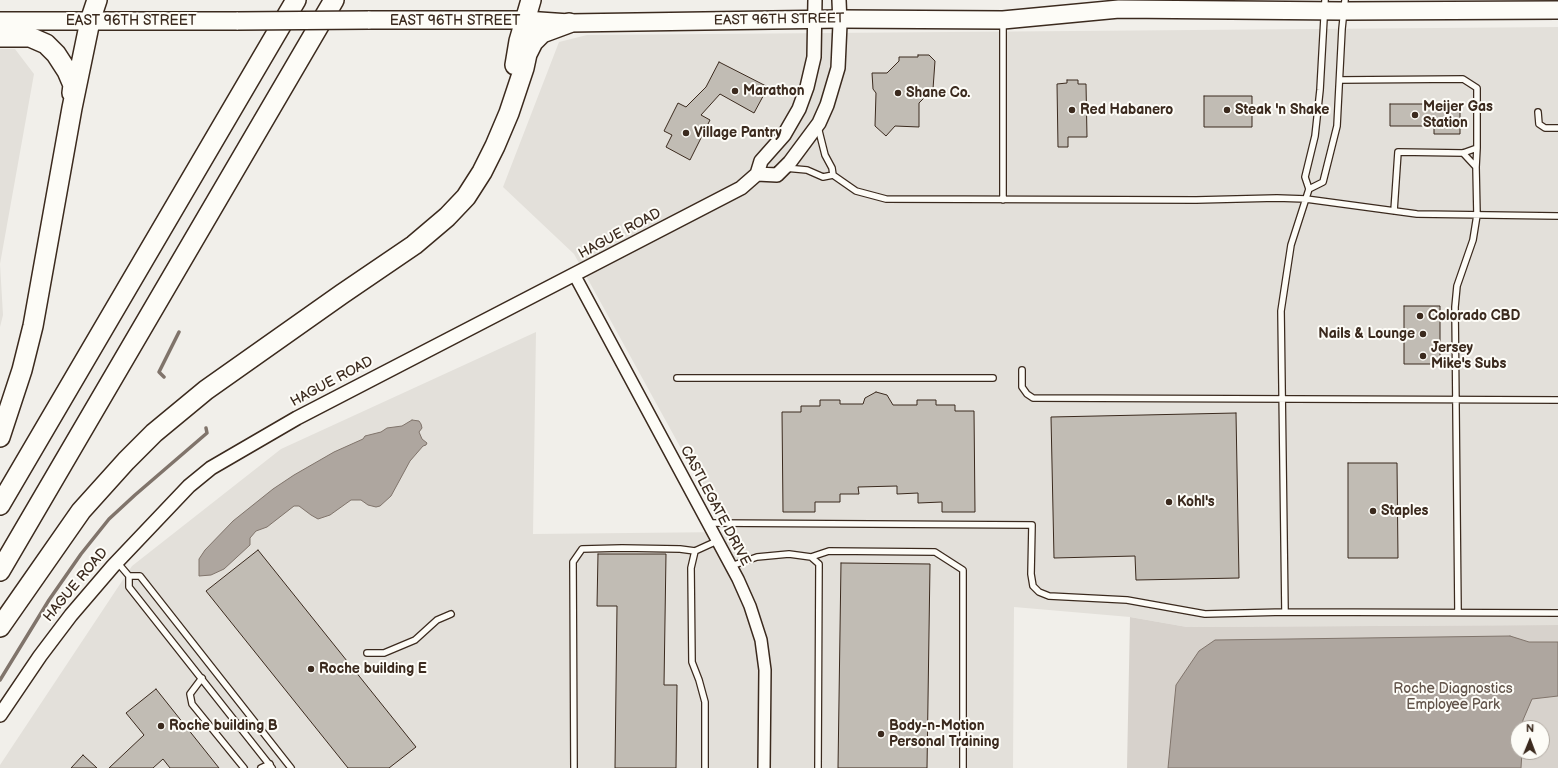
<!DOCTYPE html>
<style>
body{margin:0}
#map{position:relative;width:1558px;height:768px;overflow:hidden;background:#f1efea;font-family:"Balsamiq Sans",sans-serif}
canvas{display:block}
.north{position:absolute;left:1510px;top:720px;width:40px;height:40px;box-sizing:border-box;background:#fdfcf7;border:1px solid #afa8a0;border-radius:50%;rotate:1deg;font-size:11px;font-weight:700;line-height:16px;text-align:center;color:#3b2a1e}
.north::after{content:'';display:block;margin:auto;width:14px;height:18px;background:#3b2a1e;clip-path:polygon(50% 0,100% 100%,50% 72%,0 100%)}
</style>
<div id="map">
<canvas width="1558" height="768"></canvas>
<div class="north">N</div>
</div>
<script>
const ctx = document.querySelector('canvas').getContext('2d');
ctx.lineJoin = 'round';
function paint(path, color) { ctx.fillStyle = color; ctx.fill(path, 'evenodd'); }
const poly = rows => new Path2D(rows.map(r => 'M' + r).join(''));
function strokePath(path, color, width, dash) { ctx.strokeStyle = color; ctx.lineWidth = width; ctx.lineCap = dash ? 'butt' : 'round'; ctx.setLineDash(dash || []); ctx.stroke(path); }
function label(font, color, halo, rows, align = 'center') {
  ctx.font = font + ' "Balsamiq Sans",sans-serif'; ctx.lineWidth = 4; ctx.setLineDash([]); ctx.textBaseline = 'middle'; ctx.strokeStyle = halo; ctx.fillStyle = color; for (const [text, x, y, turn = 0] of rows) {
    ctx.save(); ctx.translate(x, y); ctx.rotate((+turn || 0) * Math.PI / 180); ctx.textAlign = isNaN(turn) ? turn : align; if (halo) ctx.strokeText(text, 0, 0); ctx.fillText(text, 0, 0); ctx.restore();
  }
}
paint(poly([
 [1558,27,1558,625,1187,627,1130,617,1014,607,1013,768,0,768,0,765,132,566,281,449,536,332,533,534,727,532,574,254,503,187,559,42,587,35],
 [0,49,15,49,34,74,0,264,3,315,0,327]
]), '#e3e0da');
paint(poly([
 [1130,617,1187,627,1558,625,1558,768,1127,768],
 [1518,728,1542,728,1542,752,1518,752]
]), '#d7d2cc');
const water = poly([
 [412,420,419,421,421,424,422,428,419,432,422,439,427,443,426,445,423,446,410,461,391,496,380,506,376,507,368,505,361,500,351,500,330,515,318,519,311,515,299,506,294,506,267,527,256,531,250,538,250,545,224,569,211,575,199,576,199,559,205,550,233,521,273,489,294,475,334,452,363,439,365,436,381,432,387,428,402,426,412,420],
 [1510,636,1529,642,1558,642,1558,696,1532,699,1523,720,1522,728,1518,728,1518,752,1522,752,1521,768,1168,768,1176,685,1199,651,1215,640,1510,636]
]);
paint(water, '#aea69f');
strokePath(water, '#80746b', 1);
strokePath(poly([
 [164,377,159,372,179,332],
 [0,680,49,600,81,554,109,519,135,495,207,433,206,428]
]), '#80746b', 3.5);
const building = poly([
 [918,55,929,55,935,61,933,89,919,103,919,127,895,126,886,136,875,126,876,93,873,89,872,73,887,73,899,61,899,57,918,57,918,55],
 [719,62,768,87,754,113,720,94,701,115,710,120,690,160,666,147,672,135,664,131,678,103,686,107,706,87,719,62],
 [1067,80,1078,80,1078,84,1086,84,1087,137,1068,137,1068,147,1058,147,1057,84,1067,83,1067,80],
 [1204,96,1252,96,1252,127,1204,127,1204,96],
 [1390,104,1460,104,1460,134,1434,134,1434,126,1390,126,1390,104],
 [1404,306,1440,306,1440,364,1404,364,1404,306],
 [876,392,887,395,893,405,917,405,917,400,936,400,936,405,955,405,955,411,974,411,975,512,942,512,942,502,918,503,918,493,897,494,897,486,858,487,859,494,840,494,840,502,815,502,815,512,783,512,782,412,801,412,801,406,820,406,820,400,840,400,840,404,863,404,865,398,876,392],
 [1236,413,1239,578,1136,580,1135,556,1054,558,1051,417,1236,413],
 [1348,463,1397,463,1398,558,1348,558,1348,463],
 [258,550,416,747,389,768,348,768,206,591,258,550],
 [598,554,666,554,664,685,677,685,676,768,615,768,617,606,597,606,598,554],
 [841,563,930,564,927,768,838,768,841,563],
 [156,689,219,768,170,768,163,759,153,768,109,768,144,735,126,713,156,689],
 [83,755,97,768,71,768,83,755]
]);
paint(building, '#c1bcb4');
strokePath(building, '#3b2a1e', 1);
const service = poly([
 [1003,22,1003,200],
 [1340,80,1463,79,1477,88,1477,148,1463,153,1398,152,1394,211],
 [1538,112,1539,124,1545,128,1558,128],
 [818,127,825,155,832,168,833,175,856,191,886,199,1196,200,1277,198,1306,199,1417,214,1558,216],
 [1476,167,1477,148],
 [785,168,807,170,823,177,833,175],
 [1309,189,1323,182,1337,126,1342,29,1345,0],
 [1022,370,1022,387,1027,394,1033,398,1558,400],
 [677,378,993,378],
 [708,523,1032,525,1031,574,1033,586,1039,592,1049,596,1127,600,1205,614,1285,612,1558,613],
 [695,551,691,568,692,662,699,680,705,702,705,768],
 [811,557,829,551,935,552,963,570,963,768],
 [117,562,129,576,129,587,272,768],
 [731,566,757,557,789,554,811,557,819,564,818,768],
 [129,576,140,576,291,768],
 [1285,612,1281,311,1291,245,1309,189,1305,177,1315,136,1320,90,1325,0],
 [1458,612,1455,307,1457,286,1473,240,1477,215,1476,167,1463,153],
 [367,653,384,653,415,640,437,620,451,614],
 [202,678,190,694,192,704,244,768],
 [261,768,270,764],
 [574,768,573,562,582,549,622,548,680,549,695,551,717,541]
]);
const minor = poly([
 [575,276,738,579,750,606,761,640,765,670,764,768]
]);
const tertiary = poly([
 [757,174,777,175,790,162,819,123,827,105,838,68,840,24,839,0],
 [0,715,40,656,71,615,113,566,189,486,211,468,297,418,741,188,757,174,761,161,784,135,799,109,807,87,814,57,815,0]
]);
const primary = poly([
 [368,20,525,20,569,23,840,19,1003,20,1119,9,1343,11,1558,10],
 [0,21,238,21]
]);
const motorway = poly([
 [0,37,30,37,46,44,56,54,67,71,73,85,72,93],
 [515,65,519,41,531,0],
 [0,437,22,370,33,326,72,108,90,21,97,0],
 [0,505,296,0],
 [0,571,334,0],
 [0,627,81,511,126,461,154,433,206,390,342,294,414,245,447,217,466,197,482,172,495,146,509,113,524,68,527,54,533,42,542,33,569,23]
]);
strokePath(service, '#3b2a1e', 8);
strokePath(minor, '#3b2a1e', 14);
strokePath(tertiary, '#3b2a1e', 16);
strokePath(primary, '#3b2a1e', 20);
strokePath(motorway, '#3b2a1e', 22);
strokePath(service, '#fdfcf7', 5.5);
strokePath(minor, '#fdfcf7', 11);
strokePath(tertiary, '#fdfcf7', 13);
strokePath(primary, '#fdfcf7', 17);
strokePath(motorway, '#fdfcf7', 19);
const primaryBridge = poly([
 [238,21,368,20]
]);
strokePath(primaryBridge, '#3b2a1e', 20, []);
strokePath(primaryBridge, '#fdfcf7', 17);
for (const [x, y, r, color] of [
 [735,91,4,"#3b2a1e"],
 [898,93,4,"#3b2a1e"],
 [1072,110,4,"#3b2a1e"],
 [1227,110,4,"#3b2a1e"],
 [1415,115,4,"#3b2a1e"],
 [686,133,4,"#3b2a1e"],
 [1420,316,4,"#3b2a1e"],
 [1423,334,4,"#3b2a1e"],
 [1423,356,4,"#3b2a1e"],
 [1169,502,4,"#3b2a1e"],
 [1373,511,4,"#3b2a1e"],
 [311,669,4,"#3b2a1e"],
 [161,726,4,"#3b2a1e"],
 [881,734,4,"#3b2a1e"]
]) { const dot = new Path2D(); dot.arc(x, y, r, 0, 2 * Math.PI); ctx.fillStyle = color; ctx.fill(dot); strokePath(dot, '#fdfcf7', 1.5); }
label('14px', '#3b2a1e', '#fdfcf7', [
 ["EAST 96TH STREET",779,20,-1],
 ["EAST 96TH STREET",131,21],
 ["EAST 96TH STREET",455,21],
 ["HAGUE ROAD",620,234,-28],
 ["HAGUE ROAD",332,382,-28],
 ["CASTLEGATE DRIVE",715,506,62],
 ["HAGUE ROAD",76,585,-50]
]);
label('bold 14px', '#3b2a1e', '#fdfcf7', [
 ["Marathon",743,91],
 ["Shane Co.",906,93],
 ["Meijer Gas",1423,107],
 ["Station",1423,123],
 ["Red Habanero",1080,110],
 ["Steak 'n Shake",1235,110],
 ["Village Pantry",694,133],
 ["Colorado CBD",1428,316],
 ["Nails & Lounge",1415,334,"right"],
 ["Jersey",1431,348],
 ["Mike's Subs",1431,364],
 ["Kohl's",1177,502],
 ["Staples",1381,511],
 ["Roche building E",319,669],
 ["Roche building B",169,726],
 ["Body-n-Motion",889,726],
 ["Personal Training",889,742]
], 'left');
label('14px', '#62544a', '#fdfcf7', [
 ["Roche Diagnostics",1453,689],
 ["Employee Park",1453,705]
]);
</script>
